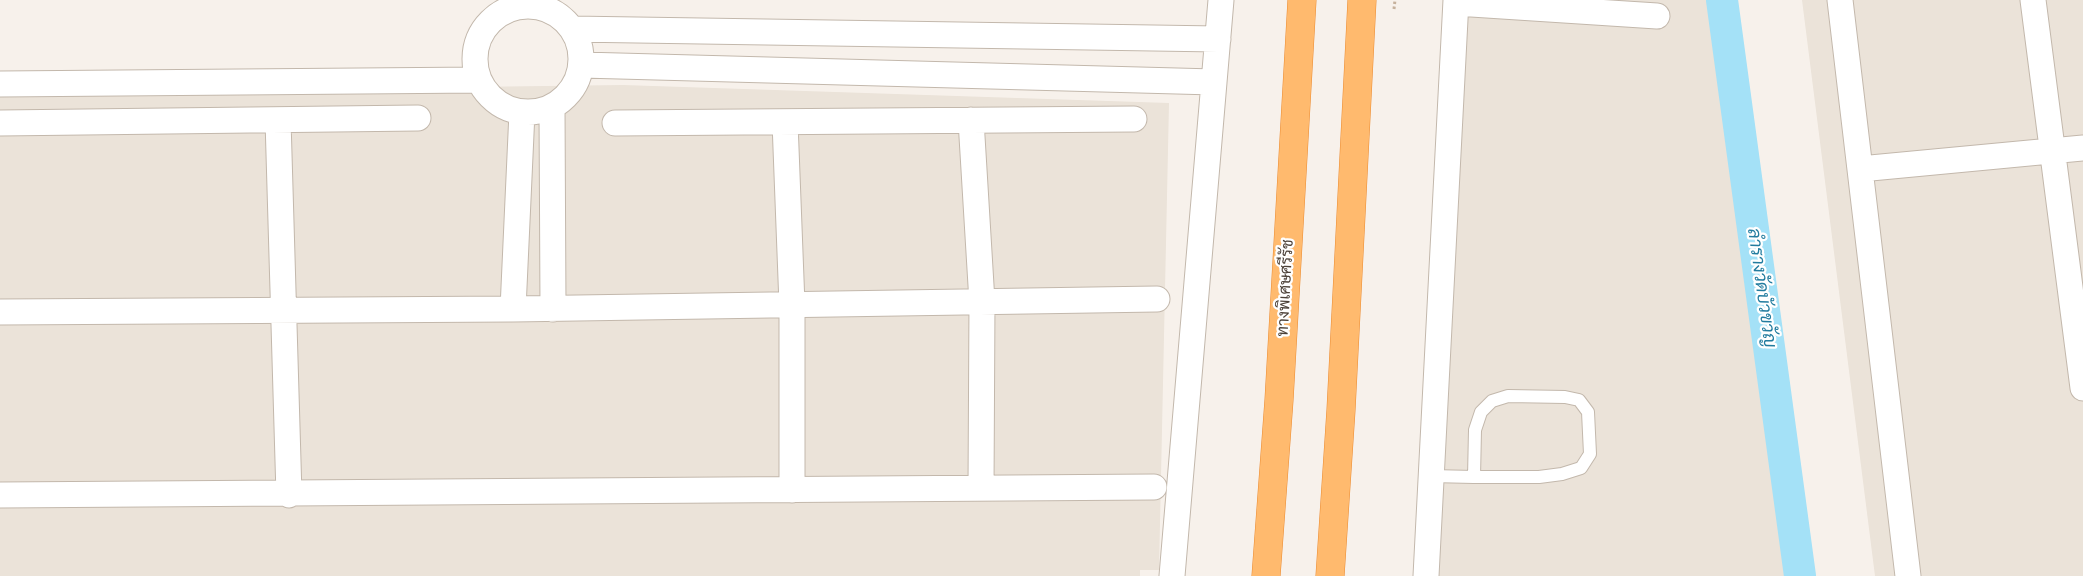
<!DOCTYPE html>
<meta charset="utf-8">
<style>
body{margin:0}
canvas{display:block;background:#f7f1eb}
</style>
<canvas width="2083" height="576"></canvas>
<script>
const ctx = document.querySelector('canvas').getContext('2d');
ctx.lineJoin = 'round';
function paint(path, color) { ctx.fillStyle = color; ctx.fill(path, 'evenodd'); }
const poly = rows => new Path2D(rows.map(r => 'M' + r).join(''));
function strokePath(path, color, width, dash) { ctx.strokeStyle = color; ctx.lineWidth = width; ctx.lineCap = dash ? 'butt' : 'round'; ctx.setLineDash(dash || []); ctx.stroke(path); }
function label(font, color, halo, rows, align = 'center') {
  ctx.font = font + ' "DejaVu Sans",Sarabun,sans-serif'; ctx.lineWidth = 4.5; ctx.setLineDash([]); ctx.textBaseline = 'middle'; ctx.strokeStyle = halo; ctx.fillStyle = color; for (const [text, x, y, turn = 0] of rows) {
    ctx.save(); ctx.translate(x, y); ctx.rotate((+turn || 0) * Math.PI / 180); ctx.textAlign = isNaN(turn) ? turn : align; if (halo) ctx.strokeText(text, 0, 0); ctx.fillText(text, 0, 0); ctx.restore();
  }
}
paint(poly([
 [1458,0,1711,0,1789,576,1428,576],
 [1802,0,2083,0,2083,576,1875,576],
 [623,85,1169,103,1159,570,1140,570,1140,576,0,576,0,93]
]), '#ebe3d9');
strokePath(poly([
 [1722,0,1800,576]
]), '#a4e1f7', 32);
const lane = poly([
 [1431,476,1474,477,1539,477,1562,474,1581,468,1590,454,1588,412,1579,400,1565,397,1508,396,1492,401,1481,412,1475,430,1474,477]
]);
const street = poly([
 [1840,0,1908,576],
 [2033,0,2083,388],
 [1456,3,1657,16],
 '475 59a53 53 0 1 1 106 0a53 53 0 1 1-106 0Z',
 [572,29,1218,39],
 [582,65,1214,82],
 [0,84,479,80],
 [552,107,553,309],
 [278,120,289,495],
 [971,120,982,302,981,488],
 [785,122,792,305,792,490],
 [0,123,418,118],
 [615,123,1134,119],
 [1860,169,2083,148],
 [513,309,522,112],
 [0,312,513,309,1157,299],
 [0,495,1154,487],
 [1172,576,1221,0],
 [1426,576,1456,0]
]);
const highway = poly([
 [1266,576,1279,400,1302,0],
 [1330,576,1341,410,1362,0]
]);
strokePath(lane, '#c3b8ac', 14);
strokePath(street, '#c3b8ac', 27);
strokePath(highway, '#eb8b31', 29);
strokePath(poly([
 [1394,9,1395,0]
]), '#c6b19c', 3, [2.5, 2.5]);
strokePath(lane, '#fff', 12);
strokePath(street, '#fff', 25);
strokePath(highway, '#ffba6e', 28);
label('16px', '#4c4138', '#fff', [
 ["ทางพิเศษศรีรัช",1286,288,-87]
]);
label('italic 18px', '#227c9f', '#fff', [
 ["ลำรางวัดบัวขวัญ",1761,288,82]
]);
</script>
